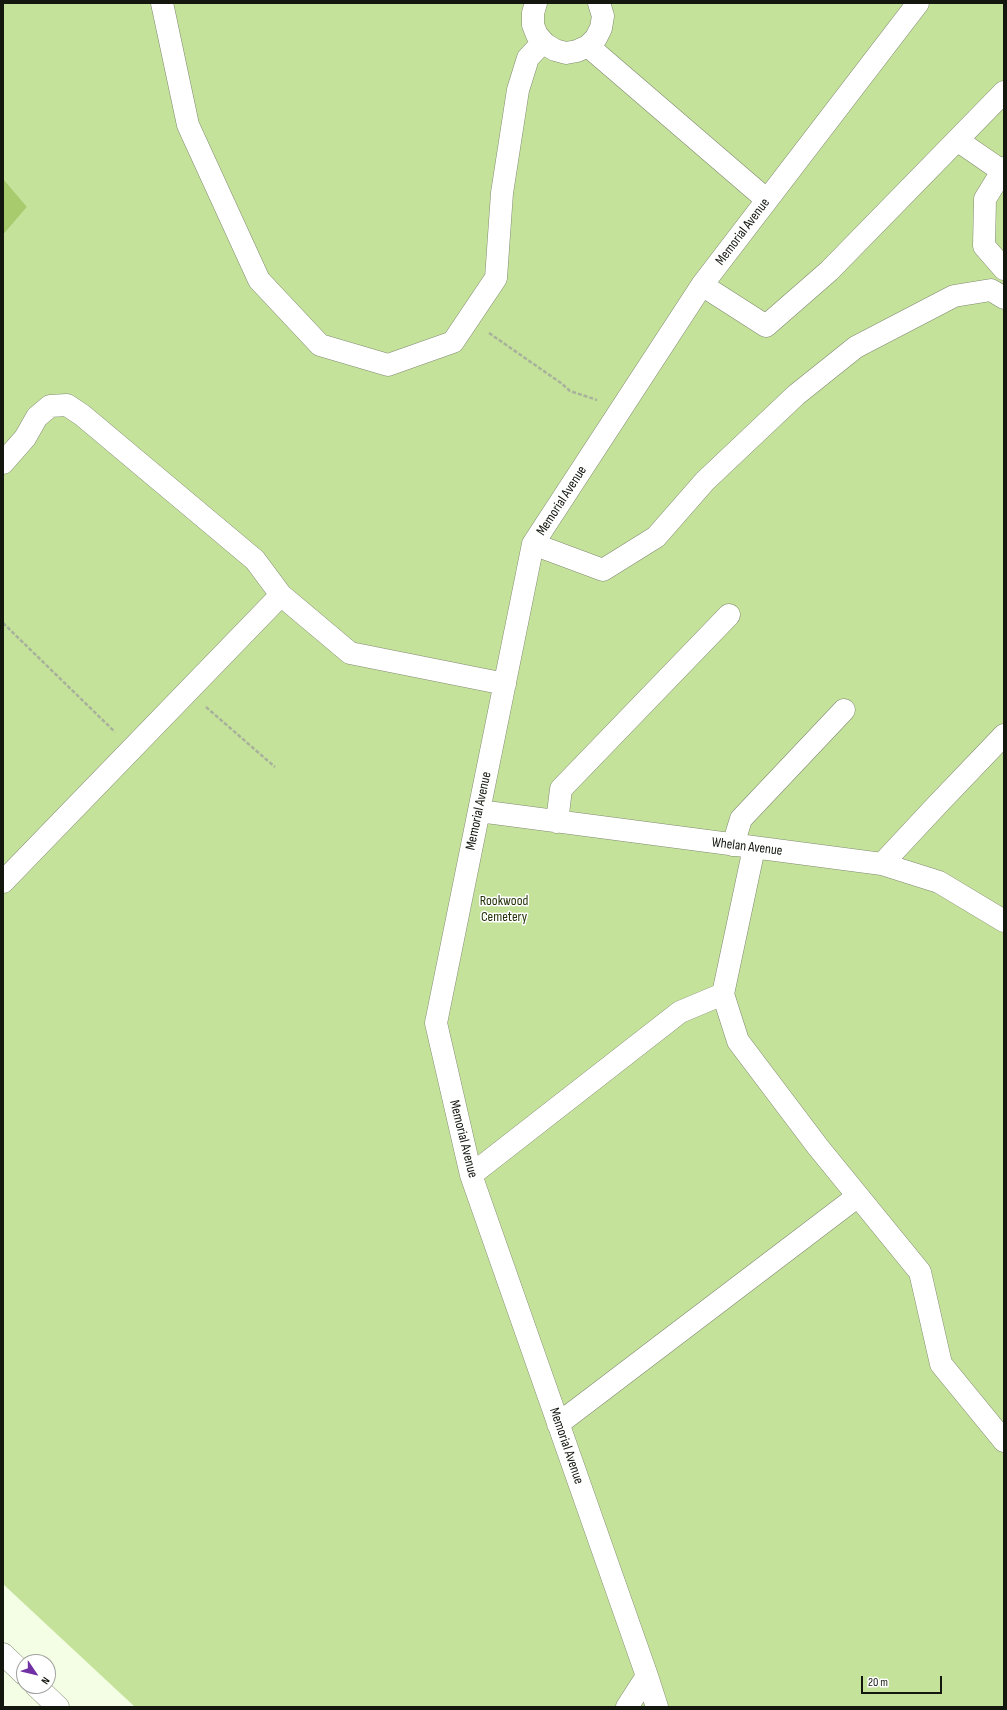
<!DOCTYPE html>
<style>
body{margin:0}
#map{position:relative;width:1007px;height:1710px;overflow:hidden;background:#f3fee4;font-family:"Sofia Sans Condensed",sans-serif}
canvas{display:block}
.frame{position:absolute;inset:0;border:4px solid #13170e;pointer-events:none}
.north{position:absolute;left:16px;top:1654px;width:40px;height:40px;box-sizing:border-box;background:#fff;border:1px solid #a1a29f;border-radius:50%;rotate:125deg;font-size:11px;font-weight:700;line-height:16px;text-align:center;color:#13170e}
.north::after{content:'';display:block;margin:auto;width:14px;height:18px;background:#7130a4;clip-path:polygon(50% 0,100% 100%,50% 72%,0 100%)}
.scale{position:absolute;left:861px;top:1676px;width:81px;height:18px;box-sizing:border-box;border:2px solid #13170e;border-top:0;padding-left:5px;font-size:12px;line-height:14px;white-space:nowrap;color:#13170e;-webkit-text-stroke:3px #fff;paint-order:stroke}
</style>
<div id="map">
<canvas width="1007" height="1710"></canvas>
<div class="frame"></div>
<div class="north">N</div>
<div class="scale">20 m</div>
</div>
<script>
const ctx = document.querySelector('canvas').getContext('2d');
ctx.lineJoin = 'round';
function paint(path, color) { ctx.fillStyle = color; ctx.fill(path, 'evenodd'); }
const poly = rows => new Path2D(rows.map(r => 'M' + r).join(''));
function strokePath(path, color, width, dash) { ctx.strokeStyle = color; ctx.lineWidth = width; ctx.lineCap = dash ? 'butt' : 'round'; ctx.setLineDash(dash || []); ctx.stroke(path); }
function label(font, color, halo, rows, align = 'center') {
  ctx.font = font + ' "Sofia Sans Condensed",sans-serif'; ctx.lineWidth = 3; ctx.setLineDash([]); ctx.textBaseline = 'middle'; ctx.strokeStyle = halo; ctx.fillStyle = color; for (const [text, x, y, turn = 0] of rows) {
    ctx.save(); ctx.translate(x, y); ctx.rotate((+turn || 0) * Math.PI / 180); ctx.textAlign = isNaN(turn) ? turn : align; if (halo) ctx.strokeText(text, 0, 0); ctx.fillText(text, 0, 0); ctx.restore();
  }
}
paint(poly([
 [3,3,1004,3,1004,1707,135,1707,3,1584,3,235,27,207,3,187]
]), '#c5e29a');
paint(poly([
 [3,179,27,207,3,235]
]), '#a8cb6d');
const minor = poly([
 [162,3,188,125,259,280,320,345,388,365,453,342,496,278,502,193,518,90,528,58,543,42],
 [536,3,533,13,533,25,537,35,545,44,555,50,566,53,577,51,588,46,596,38,601,28,603,16,599,3],
 [588,46,767,200],
 [957,140,1002,171],
 [1004,168,985,199,984,246,1004,269],
 [702,285,766,326,829,271,1004,92],
 [3,463,25,438,37,417,50,406,67,405,82,415,255,560,281,595],
 [533,544,603,570,656,537,705,481,796,395,856,347,954,296,991,290,1004,298],
 [479,811,882,864,939,882,1004,921],
 [557,822,561,789,729,615],
 [733,845,741,819,844,710],
 [754,848,723,994,738,1041,818,1147,920,1272,941,1364,1004,1441],
 [882,864,938,804,1004,735],
 [3,882,281,595,350,653,505,684],
 [471,1175,680,1012,723,994],
 [558,1424,858,1196],
 [3,1654,24,1674],
 [36,1686,58,1707],
 [627,1707,647,1676],
 [657,1707,647,1676,471,1175,436,1023,533,544,702,285,918,3]
]);
strokePath(minor, '#808a72', 23);
strokePath(poly([
 [489,333,561,383,570,391,597,400],
 [3,623,115,732],
 [206,707,275,767]
]), '#a8b19c', 2.5, [4, 2]);
strokePath(minor, '#fff', 22);
label('14px', '#13170e', '#fff', [
 ["Memorial Avenue",743,232,-53],
 ["Memorial Avenue",562,501,-57],
 ["Memorial Avenue",479,811,-78],
 ["Whelan Avenue",747,847,7],
 ["Memorial Avenue",463,1139,76],
 ["Memorial Avenue",566,1446,71]
]);
label('14px', '#24320a', '#fff', [
 ["Rookwood",504,901],
 ["Cemetery",504,917]
]);
</script>
